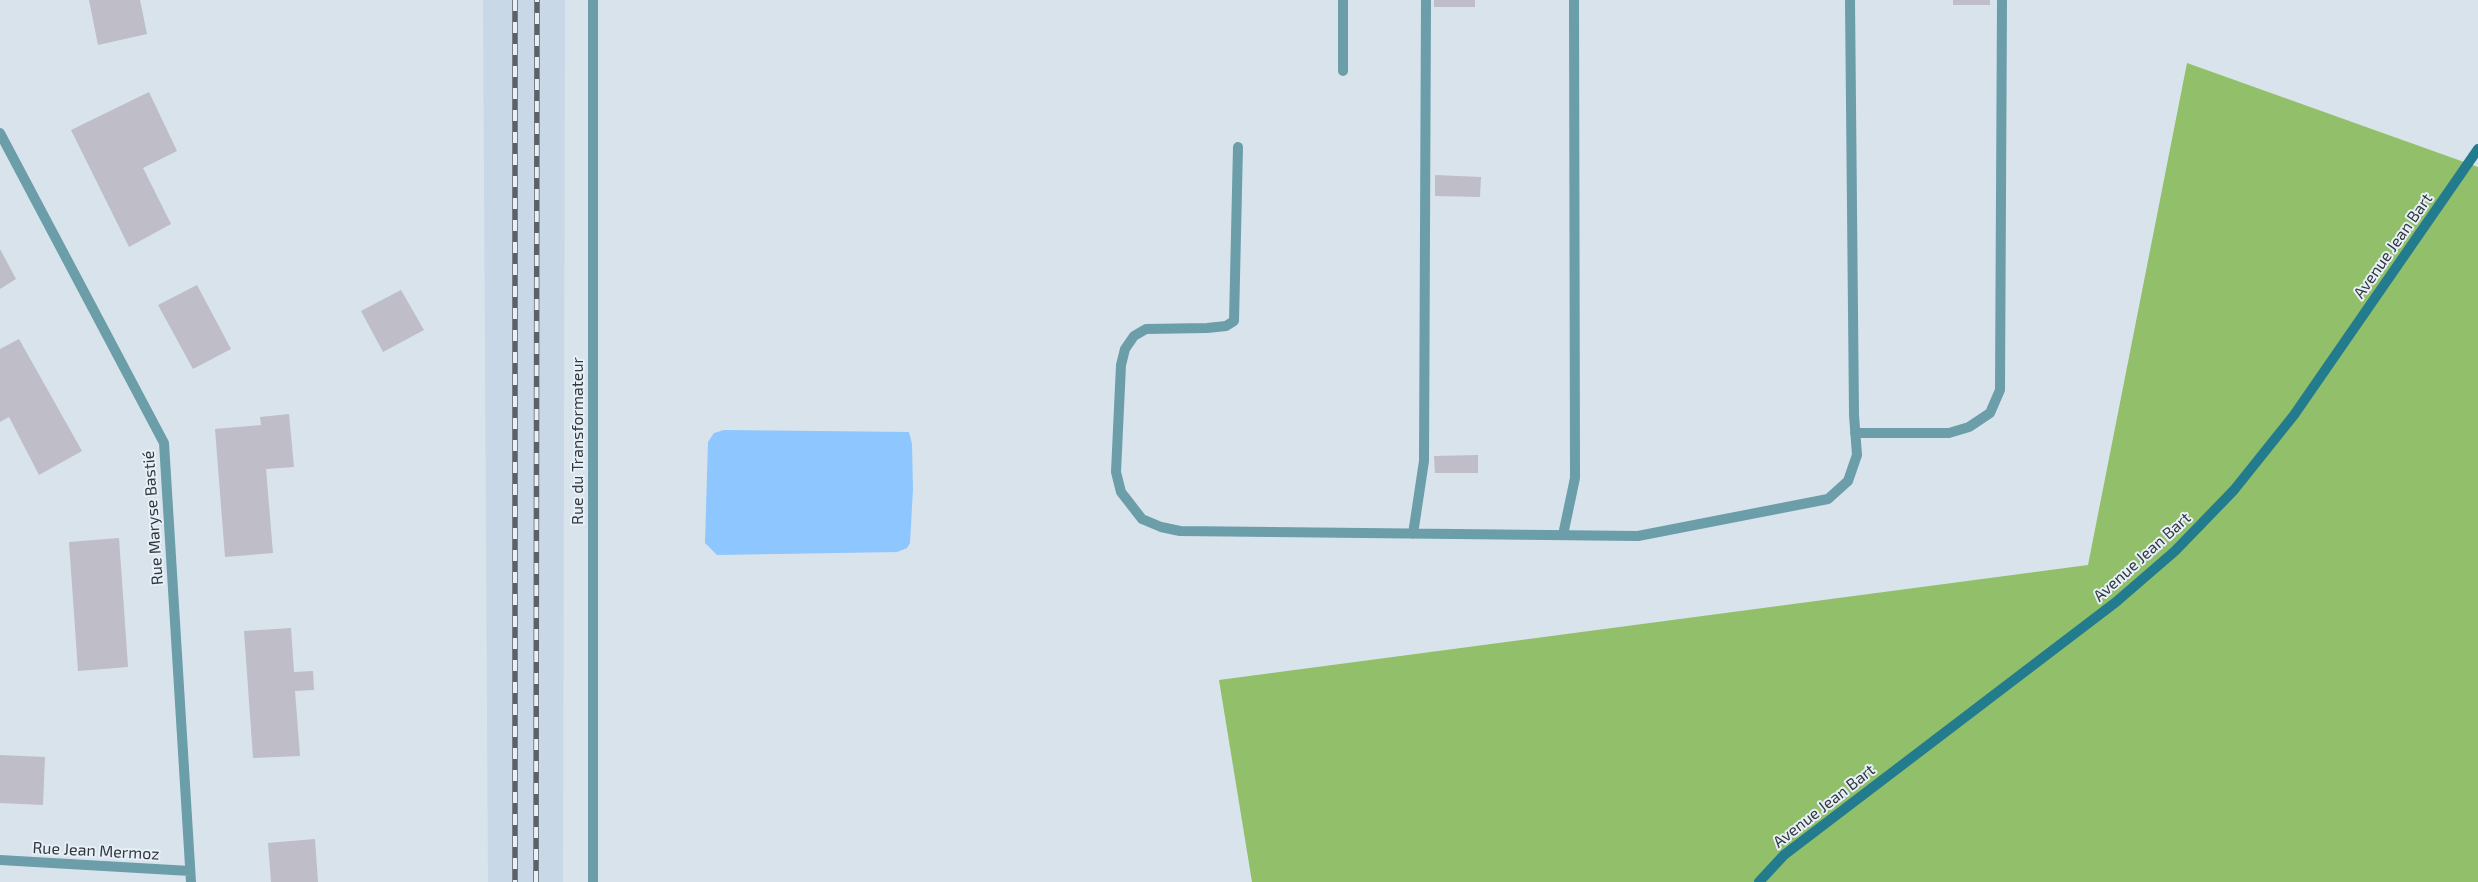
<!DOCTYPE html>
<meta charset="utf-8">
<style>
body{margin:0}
canvas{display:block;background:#d8e3eb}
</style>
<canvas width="2478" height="882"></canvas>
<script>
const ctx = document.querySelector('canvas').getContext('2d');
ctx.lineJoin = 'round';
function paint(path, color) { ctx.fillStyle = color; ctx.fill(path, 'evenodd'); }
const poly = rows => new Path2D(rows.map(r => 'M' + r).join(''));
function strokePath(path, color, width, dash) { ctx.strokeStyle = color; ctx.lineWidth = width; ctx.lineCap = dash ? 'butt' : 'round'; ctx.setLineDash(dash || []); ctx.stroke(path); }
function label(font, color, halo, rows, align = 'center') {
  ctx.font = font + ' "Exo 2",sans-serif'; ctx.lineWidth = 4; ctx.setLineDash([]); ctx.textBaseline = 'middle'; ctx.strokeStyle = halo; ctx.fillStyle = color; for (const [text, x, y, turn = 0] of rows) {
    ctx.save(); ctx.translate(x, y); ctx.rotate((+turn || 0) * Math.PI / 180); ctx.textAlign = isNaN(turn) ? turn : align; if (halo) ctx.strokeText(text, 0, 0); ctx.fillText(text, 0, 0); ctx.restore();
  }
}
paint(poly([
 [483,0,565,0,563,882,488,882]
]), '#c8d8e6');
paint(poly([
 [2187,63,2478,167,2478,882,1252,882,1219,680,2088,565]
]), '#92bf69');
paint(poly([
 [724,430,909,432,912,444,913,489,910,543,907,548,897,552,717,555,705,543,708,442,714,433]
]), '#8ec6ff');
paint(poly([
 [89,0,140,0,147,34,98,45],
 [1434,0,1475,0,1475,7,1434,7],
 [1953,0,1990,0,1990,5,1953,5],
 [149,92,177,151,143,168,171,224,129,247,71,130],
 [1435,175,1481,177,1480,197,1435,196],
 [0,249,16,279,0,289],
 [197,285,231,349,193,369,158,305],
 [401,290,424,330,383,352,361,311],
 [19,339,82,451,39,475,9,417,0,422,0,349],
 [289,414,294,467,266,469,273,553,225,557,215,429,261,425,260,417],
 [1478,455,1478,473,1435,473,1434,456],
 [119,538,128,667,78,671,69,542],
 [291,628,294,672,313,671,314,690,295,691,300,756,253,758,244,631],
 [0,755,45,757,43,805,0,803],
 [315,839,318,882,271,882,268,843]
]), '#bfbdc8');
strokePath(poly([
 [1343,71,1343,0],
 [1238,147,1234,321,1226,326,1207,328,1146,329,1134,336,1125,349,1121,365,1116,472,1121,492,1142,519,1161,527,1180,531,1638,536,1828,499,1848,481,1857,455,1854,415,1850,0],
 [1855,433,1949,433,1969,427,1990,413,2000,390,2002,0],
 [1413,534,1424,461,1426,0],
 [1563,535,1575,478,1574,0]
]), '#6b9ea9', 10);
strokePath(poly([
 [0,133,164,443,191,882],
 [0,860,190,871],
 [593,882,593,0]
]), '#6b9ea9', 10);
strokePath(poly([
 [1759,882,1784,855,2116,602,2175,551,2234,490,2294,415,2478,149]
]), '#227c8d', 10);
const rail = poly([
 [515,0,515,882],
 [536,882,537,0]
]);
strokePath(rail, '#5c6166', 5.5);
strokePath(rail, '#e6f0f8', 4, [11]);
label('16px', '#34373b', '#e6f0f8', [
 ["Avenue Jean Bart",2393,246,-55],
 ["Rue du Transformateur",578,441,-90],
 ["Rue Maryse Bastié",153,518,-94],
 ["Avenue Jean Bart",2142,557,-42],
 ["Avenue Jean Bart",1824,806,-38],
 ["Rue Jean Mermoz",96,851,3]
]);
</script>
